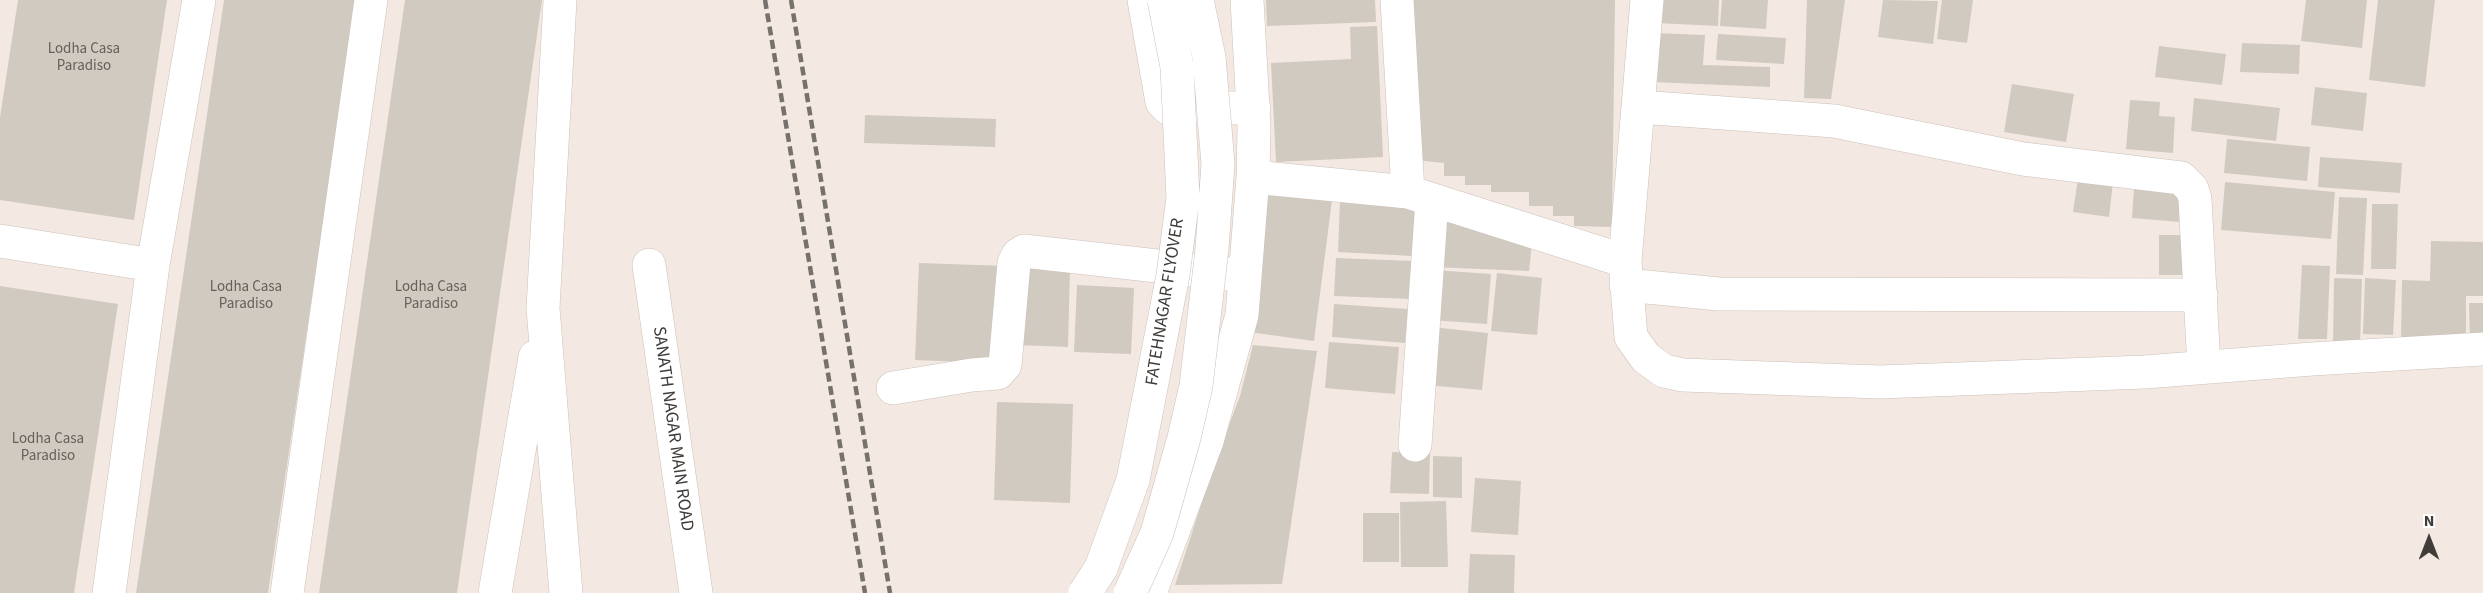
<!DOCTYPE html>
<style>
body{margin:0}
#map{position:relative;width:2483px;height:593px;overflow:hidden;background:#f4e9e2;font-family:"Source Sans 3",sans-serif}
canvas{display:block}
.north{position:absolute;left:2399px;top:509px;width:60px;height:60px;-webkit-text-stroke:4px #fff;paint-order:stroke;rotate:0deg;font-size:16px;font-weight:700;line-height:24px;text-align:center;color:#403c39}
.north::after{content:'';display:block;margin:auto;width:21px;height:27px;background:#403c39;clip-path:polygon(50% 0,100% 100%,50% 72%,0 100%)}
</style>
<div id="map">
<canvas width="2483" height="593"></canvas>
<div class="north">N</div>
</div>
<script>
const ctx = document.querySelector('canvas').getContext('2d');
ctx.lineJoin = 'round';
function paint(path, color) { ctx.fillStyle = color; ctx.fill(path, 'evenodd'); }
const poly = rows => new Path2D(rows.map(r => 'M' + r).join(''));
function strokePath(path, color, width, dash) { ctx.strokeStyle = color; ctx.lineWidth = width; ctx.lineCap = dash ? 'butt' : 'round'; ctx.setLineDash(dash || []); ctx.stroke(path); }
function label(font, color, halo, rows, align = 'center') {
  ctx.font = font + ' "Source Sans 3",sans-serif'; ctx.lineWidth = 4.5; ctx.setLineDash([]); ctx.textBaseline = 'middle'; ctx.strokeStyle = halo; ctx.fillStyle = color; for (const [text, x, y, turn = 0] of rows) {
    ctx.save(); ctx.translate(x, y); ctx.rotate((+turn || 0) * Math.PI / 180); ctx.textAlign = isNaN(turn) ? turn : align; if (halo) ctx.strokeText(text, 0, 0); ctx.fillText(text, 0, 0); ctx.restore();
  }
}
paint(poly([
 [18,0,167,0,134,220,0,200,0,117],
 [224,0,356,0,268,593,136,593],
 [405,0,542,0,457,593,319,593],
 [1266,0,1375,0,1376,22,1267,26],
 [1408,0,1615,0,1612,227,1574,226,1574,216,1553,216,1553,206,1529,206,1529,192,1491,192,1491,185,1465,185,1465,176,1444,176,1444,163,1415,160],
 [1658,0,1719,0,1718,26,1657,23],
 [1722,0,1768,0,1766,29,1720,26],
 [1807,0,1845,0,1831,99,1804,98],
 [1883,0,1938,1,1933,44,1878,37],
 [1942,0,1973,0,1967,43,1937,39],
 [2306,0,2367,0,2362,48,2301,41],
 [2378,0,2435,0,2425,87,2369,80],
 [1377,26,1383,157,1276,162,1271,63,1351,59,1350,27],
 [1654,33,1705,35,1703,65,1770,67,1770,87,1651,82],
 [1718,34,1786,38,1784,64,1716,60],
 [2242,43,2300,45,2299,74,2240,72],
 [2159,46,2226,54,2222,85,2155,77],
 [2012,84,2074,94,2066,142,2004,132],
 [2315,87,2367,93,2363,131,2311,125],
 [2194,98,2280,108,2276,141,2191,131],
 [2130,100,2160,102,2159,116,2175,117,2173,153,2126,149],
 [865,115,996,119,995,147,864,143],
 [2227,139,2310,147,2307,181,2224,173],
 [2320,157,2402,163,2400,193,2318,187],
 [2078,178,2113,182,2109,217,2073,212],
 [2225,182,2335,192,2331,239,2221,230],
 [2134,188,2184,192,2181,222,2132,218],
 [1267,192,1332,200,1314,341,1249,332],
 [2339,197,2367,198,2363,275,2336,274],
 [1340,200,1415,204,1412,256,1338,252],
 [2372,204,2398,204,2396,269,2371,269],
 [1440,210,1533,235,1529,271,1431,267],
 [2159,235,2184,235,2184,275,2159,275],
 [2431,241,2483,242,2483,296,2466,296,2466,343,2401,341,2402,280,2430,281],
 [1336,258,1413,261,1411,299,1334,296],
 [919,263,1007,266,996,363,915,360],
 [1018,263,1070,270,1068,347,1017,345],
 [2302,265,2330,266,2327,339,2298,339],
 [1434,270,1491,274,1487,324,1430,320],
 [1497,273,1542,278,1537,335,1491,331],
 [2334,278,2362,279,2360,346,2333,345],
 [2365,278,2396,280,2393,335,2363,334],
 [1077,285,1134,288,1131,354,1074,352],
 [0,286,118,304,74,593,0,593],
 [2469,303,2483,303,2483,343,2470,343],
 [1334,304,1408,309,1405,343,1332,337],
 [1432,327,1488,333,1482,390,1426,385],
 [1329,342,1399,347,1395,394,1325,388],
 [1253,345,1317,351,1282,584,1175,585,1214,465,1240,396],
 [997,402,1073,404,1070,503,994,500],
 [1392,452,1430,453,1429,494,1390,493],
 [1433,456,1462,457,1462,498,1433,497],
 [1475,478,1521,481,1518,535,1471,532],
 [1446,501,1448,567,1401,567,1400,502],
 [1363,513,1399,513,1399,562,1363,562],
 [1470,554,1515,555,1514,593,1468,593]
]), '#d1cac0');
const street = poly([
 [560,0,543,308,566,593],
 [1144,0,1162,102,1168,108,1254,108],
 [1397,0,1408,192],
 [1647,0,1625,261,1631,337,1646,358,1664,371,1683,375,1880,382,2145,372,2312,359,2483,349],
 [1640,107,1834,121,2023,159,2181,178,2192,189,2195,199,2204,367],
 [1253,177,1408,192,1625,261],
 [0,241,153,265],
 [649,265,696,593],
 [1626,285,1719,294,2201,295],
 [893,388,972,375,998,373,1005,365,1014,263,1018,255,1024,251,1237,275],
 [1415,445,1432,200],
 [109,593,153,265,199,0],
 [287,593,371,0],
 [495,593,535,357],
 [1150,593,1207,441,1242,315,1253,177,1254,127,1247,0]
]);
strokePath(street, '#cbc0b9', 34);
strokePath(street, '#fff', 33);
strokePath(poly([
 [765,0,865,593],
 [791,0,890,593]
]), '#77716d', 4.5, [9, 4.5]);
const secondaryBridge = poly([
 [1085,593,1101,568,1133,480,1173,275,1183,198,1177,67,1164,0],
 [1130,593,1157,533,1184,438,1196,386,1212,249,1218,164,1209,57,1197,0]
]);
strokePath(secondaryBridge, '#cbc0b9', 34, []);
strokePath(secondaryBridge, '#fff', 33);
label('15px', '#64605b', null, [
 ["Lodha Casa",84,50],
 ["Paradiso",84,67],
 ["Lodha Casa",246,288],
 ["Paradiso",246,305],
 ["Lodha Casa",431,288],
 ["Paradiso",431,305],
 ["Lodha Casa",48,440],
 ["Paradiso",48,457]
]);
label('18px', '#403c39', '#fff', [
 ["FATEHNAGAR FLYOVER",1166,302,-81],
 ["SANATH NAGAR MAIN ROAD",672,429,82]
]);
</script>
